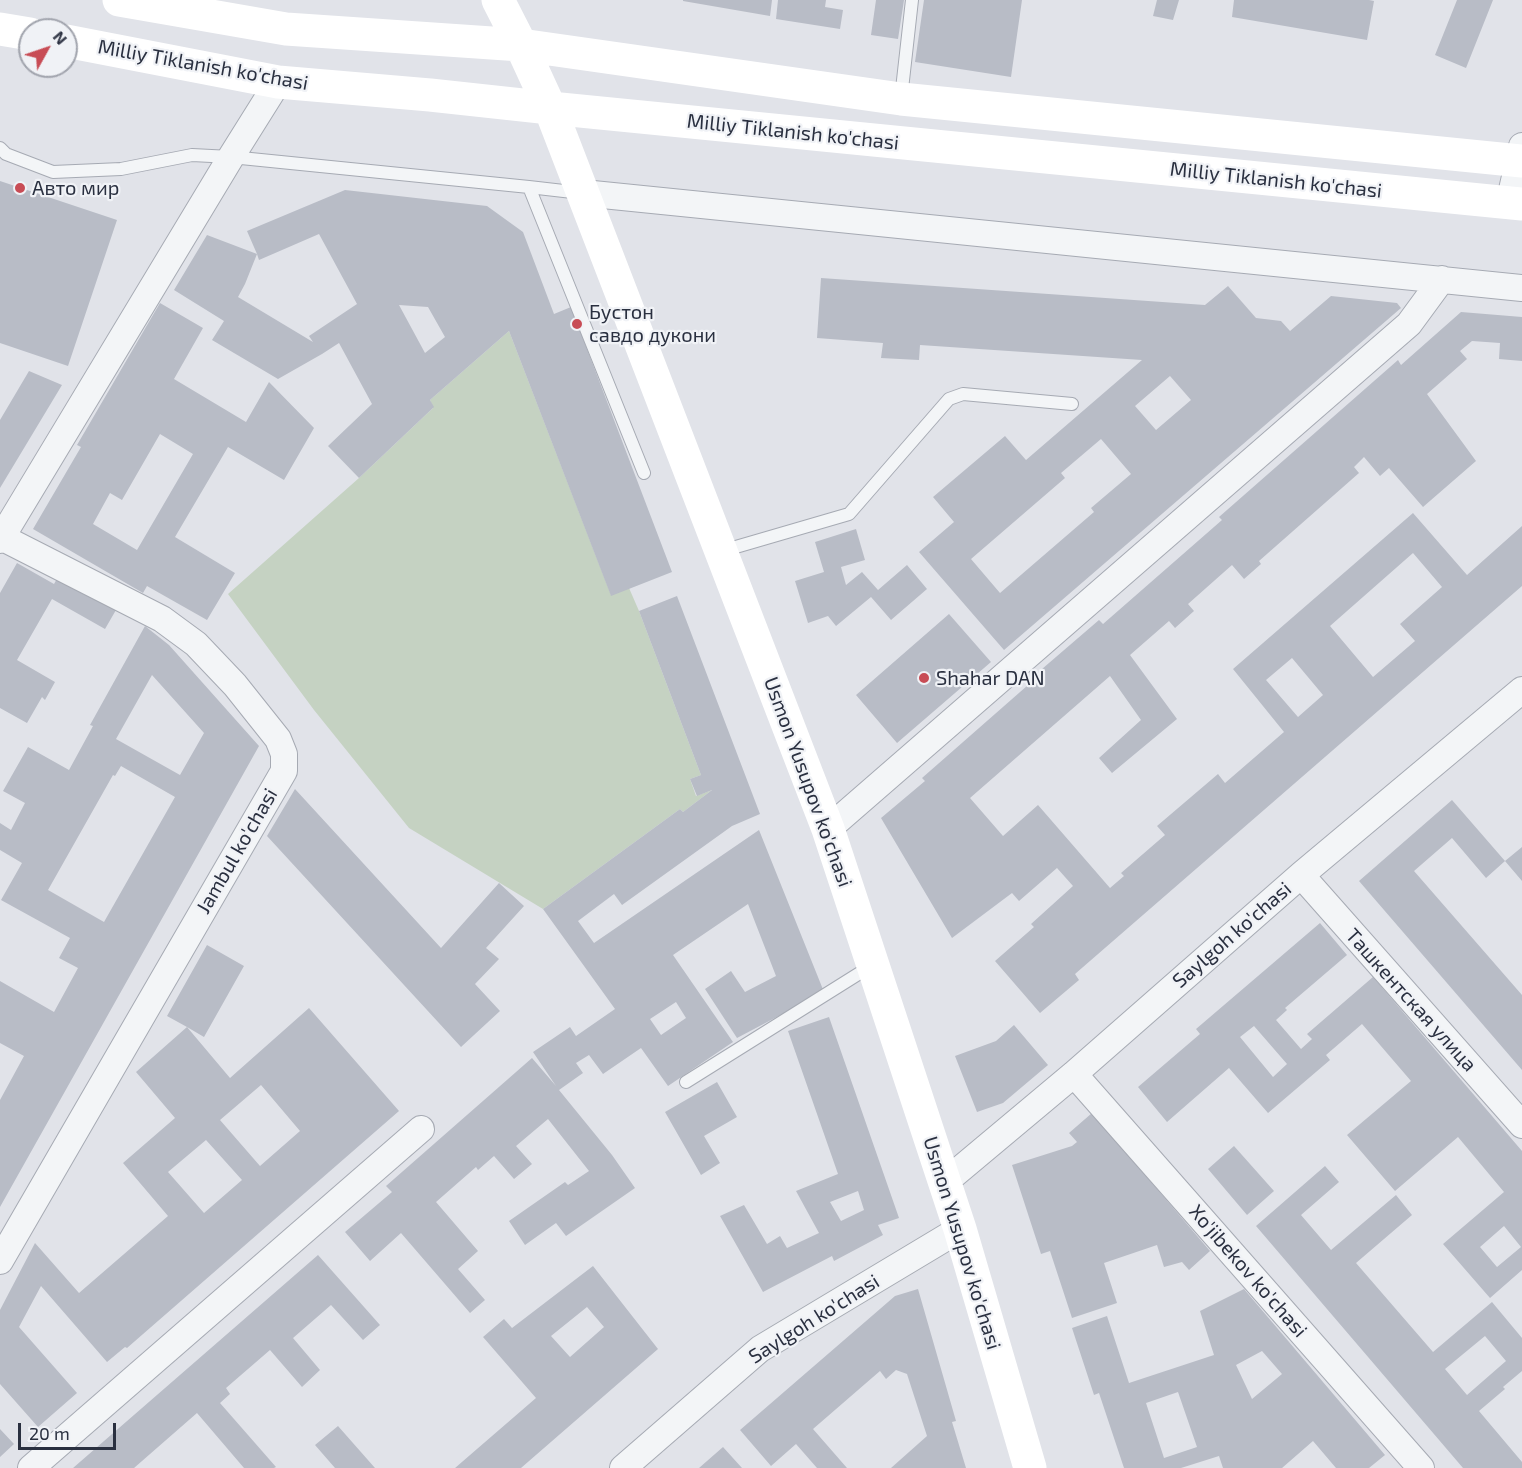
<!DOCTYPE html>
<meta charset="utf-8">
<style>
body{margin:0}
#map{position:relative;width:1522px;height:1468px;overflow:hidden;background:#e1e3e9;font-family:"Exo 2",sans-serif}
canvas{display:block}
.north{position:absolute;left:18px;top:18px;width:60px;height:60px;box-sizing:border-box;background:#f0f2f6;border:2px solid #a1a4ad;border-radius:50%;rotate:50deg;font-size:16px;font-weight:700;line-height:24px;text-align:center;color:#2a3040}
.north::after{content:'';display:block;margin:auto;width:21px;height:27px;background:#c84c55;clip-path:polygon(50% 0,100% 100%,50% 72%,0 100%)}
.scale{position:absolute;left:18px;top:1423px;width:98px;height:27px;box-sizing:border-box;border:3px solid #2a3040;border-top:0;padding-left:8px;font-size:18px;line-height:21px;white-space:nowrap;color:#2a3040;-webkit-text-stroke:4px #f0f2f6;paint-order:stroke}
</style>
<div id="map">
<canvas width="1522" height="1468"></canvas>
<div class="north">N</div>
<div class="scale">20 m</div>
</div>
<script>
const ctx = document.querySelector('canvas').getContext('2d');
ctx.lineJoin = 'round';
function paint(path, color) { ctx.fillStyle = color; ctx.fill(path, 'evenodd'); }
const poly = rows => new Path2D(rows.map(r => 'M' + r).join(''));
function strokePath(path, color, width, dash) { ctx.strokeStyle = color; ctx.lineWidth = width; ctx.lineCap = dash ? 'butt' : 'round'; ctx.setLineDash(dash || []); ctx.stroke(path); }
function label(font, color, halo, rows, align = 'center') {
  ctx.font = font + ' "Exo 2",sans-serif'; ctx.lineWidth = 4.5; ctx.setLineDash([]); ctx.textBaseline = 'middle'; ctx.strokeStyle = halo; ctx.fillStyle = color; for (const [text, x, y, turn = 0] of rows) {
    ctx.save(); ctx.translate(x, y); ctx.rotate((+turn || 0) * Math.PI / 180); ctx.textAlign = isNaN(turn) ? turn : align; if (halo) ctx.strokeText(text, 0, 0); ctx.fillText(text, 0, 0); ctx.restore();
  }
}
paint(poly([
 [509,331,611,595,629,588,639,611,701,775,690,779,696,796,712,790,683,812,680,809,543,909,409,828,314,710,228,594,359,478,433,408,430,400]
]), '#c5d2c2');
paint(poly([
 [683,0,772,0,770,16,683,1],
 [778,0,826,0,825,7,843,10,840,29,776,19],
 [876,0,904,0,898,39,871,35],
 [924,0,1022,0,1011,77,915,62],
 [1157,0,1179,0,1173,20,1153,16],
 [1234,0,1369,0,1374,1,1367,40,1232,17],
 [1457,0,1493,0,1466,68,1435,55],
 [0,181,117,220,68,366,0,343],
 [345,190,487,206,523,232,554,314,571,307,672,572,611,596,509,331,430,400,434,407,359,478,328,446,372,404,339,343,322,354,278,379,212,340,224,321,174,290,207,235,257,254,245,284,238,297,313,342,309,336,357,304,319,234,259,260,257,254,247,231],
 [399,305,428,307,445,337,425,353],
 [821,278,1205,305,1228,286,1256,318,1281,321,1290,331,1331,296,1397,303,1401,308,1004,650,919,552,954,522,933,497,1005,436,1026,460,1142,360,920,345,919,360,881,358,883,343,817,338],
 [1170,376,1191,400,1156,430,1135,406],
 [1101,439,1131,474,1091,508,1094,512,1000,593,971,559,1065,478,1061,473],
 [160,303,203,328,174,379,246,422,269,382,314,428,284,480,228,447,175,537,235,573,207,620,147,586,143,593,33,529,81,447,77,445],
 [160,434,193,454,137,550,93,524,110,493,122,500],
 [1461,312,1522,317,1522,361,1499,359,1500,343,1472,341,1460,351,1467,359,1427,394,1476,461,1423,507,1389,468,1380,476,1364,457,1354,467,1359,473,1259,561,1261,564,1244,579,1232,565,1188,604,1194,611,1175,628,1169,621,1130,655,1177,719,1112,773,1099,758,1141,720,1110,676,970,798,1003,836,1038,805,1110,888,1124,876,1121,873,1165,835,1157,826,1218,774,1225,783,1284,732,1233,669,1413,513,1467,575,1522,526,1522,586,1075,974,1079,980,1040,1013,995,961,1034,927,1031,924,1073,886,1057,868,1019,901,1012,893,952,938,881,818,925,781,922,778,1044,671,1042,669,1099,620,1103,624,1222,520,1219,517,1398,360,1401,365],
 [1413,553,1442,587,1400,624,1415,641,1373,677,1330,626],
 [1292,658,1323,695,1298,717,1266,680],
 [29,371,62,385,0,488,0,420],
 [856,529,865,560,841,567,846,585,862,572,878,590,907,565,927,589,891,620,871,597,836,626,828,616,808,623,795,581,824,572,815,542],
 [17,563,54,584,58,577,116,610,105,629,52,599,17,660,55,682,45,700,42,697,27,723,0,708,0,593],
 [677,596,760,814,732,826,622,905,614,894,578,921,594,943,759,830,824,992,737,1038,705,989,731,971,745,992,776,976,748,904,673,955,733,1042,668,1086,641,1048,603,1074,589,1055,576,1063,583,1073,559,1090,612,1155,635,1188,566,1236,556,1223,525,1245,509,1221,565,1182,568,1185,589,1171,548,1119,516,1146,532,1164,514,1179,494,1156,478,1170,476,1167,436,1202,478,1251,458,1269,485,1300,470,1313,401,1233,370,1261,345,1232,392,1192,386,1186,532,1058,556,1086,533,1052,570,1027,576,1036,615,1009,543,909,680,809,683,812,712,790,697,796,690,779,701,775,639,611],
 [676,1002,686,1018,661,1035,650,1019],
 [949,614,991,662,897,743,856,695],
 [145,626,169,645,259,746,0,1207,0,1100,24,1056,0,1043,0,981,54,1012,78,968,59,958,70,938,1,900,22,863,0,850,0,823,11,830,25,803,3,791,28,747,69,770,93,726,90,725],
 [152,675,204,733,180,775,116,739],
 [121,766,175,797,104,922,48,890,113,775,115,776],
 [295,789,441,948,499,883,524,906,486,948,499,959,475,984,500,1011,461,1047,267,836],
 [1452,800,1505,861,1486,878,1452,838,1414,871,1522,995,1522,1070,1359,881],
 [1522,847,1522,881,1505,861],
 [1320,923,1347,955,1285,1008,1287,1010,1276,1020,1301,1049,1312,1039,1307,1034,1373,977,1522,1151,1522,1270,1490,1298,1443,1244,1504,1192,1458,1137,1395,1191,1347,1135,1411,1081,1362,1024,1326,1055,1330,1060,1268,1113,1229,1068,1167,1122,1138,1087,1200,1034,1196,1029],
 [1254,1026,1287,1064,1273,1077,1240,1037],
 [1504,1226,1521,1247,1497,1267,1480,1247],
 [207,945,244,966,204,1037,187,1027,230,1078,309,1008,399,1111,127,1348,125,1347,107,1362,41,1286,19,1327,77,1393,38,1427,0,1384,0,1310,35,1243,79,1293,168,1216,123,1163,175,1118,136,1072,187,1027,167,1016],
 [261,1085,300,1131,260,1166,220,1120],
 [206,1140,242,1180,204,1213,168,1172],
 [829,1017,899,1218,878,1225,883,1235,834,1261,832,1256,763,1292,720,1216,744,1205,767,1244,780,1236,787,1248,819,1233,796,1191,838,1174,788,1031],
 [858,1191,864,1210,841,1221,830,1202],
 [1014,1025,1048,1065,1003,1103,977,1112,955,1056,996,1041],
 [717,1082,737,1117,704,1136,720,1163,701,1175,665,1112],
 [1092,1113,1210,1251,1189,1270,1182,1262,1164,1267,1157,1245,1104,1263,1117,1303,1072,1318,1050,1251,1041,1254,1012,1165,1072,1146,1077,1142,1069,1133],
 [1234,1146,1274,1191,1247,1215,1208,1169],
 [1325,1166,1339,1182,1301,1215,1331,1250,1396,1195,1412,1215,1356,1263,1433,1352,1492,1302,1522,1338,1522,1371,1503,1387,1505,1389,1479,1411,1522,1462,1522,1468,1463,1468,1256,1226],
 [1485,1336,1506,1361,1467,1395,1445,1369],
 [318,1255,380,1325,363,1340,331,1305,293,1338,320,1370,302,1387,270,1350,226,1388,230,1394,220,1403,276,1467,274,1468,244,1468,197,1413,134,1468,73,1468],
 [593,1266,658,1349,521,1468,455,1468,536,1398,483,1337,504,1319,512,1328],
 [587,1307,604,1327,570,1357,551,1336],
 [918,1289,956,1421,952,1422,966,1468,891,1468,927,1436,907,1374,896,1370,886,1379,880,1371,813,1429,847,1468,817,1468,796,1444,771,1466,740,1430,895,1296],
 [1244,1289,1385,1455,1369,1468,1336,1468,1313,1441,1282,1468,1223,1468,1219,1456,1181,1468,1124,1468,1099,1393,1094,1395,1072,1328,1107,1316,1129,1383,1214,1355,1200,1311],
 [1262,1351,1282,1374,1252,1399,1236,1365],
 [1178,1392,1197,1447,1164,1458,1146,1403],
 [338,1426,375,1468,335,1468,315,1445],
 [0,1429,14,1444,0,1457],
 [723,1447,742,1468,699,1468]
]), '#b8bcc6');
const service = poly([
 [901,98,912,0],
 [0,148,6,154,53,172,121,169,192,155,231,157,529,187,581,193],
 [529,187,644,473],
 [722,551,849,514,949,399,963,394,1072,404],
 [686,1082,871,966]
]);
const minor = poly([
 [583,193,1522,288],
 [1509,203,1522,146],
 [0,540,231,157,278,82],
 [828,829,1409,324,1442,279],
 [1301,875,1522,1125],
 [1074,1074,1421,1468],
 [945,1182,1074,1074,1301,875,1522,690],
 [0,1261,284,771,284,754,278,739,235,685,196,644,162,619,1,537],
 [31,1468,421,1129],
 [623,1468,760,1349,960,1229]
]);
strokePath(service, '#a6aab3', 14);
strokePath(minor, '#a6aab3', 28);
strokePath(service, '#f3f5f7', 12);
strokePath(minor, '#f3f5f7', 26);
strokePath(poly([
 [119,0,286,29,521,45,901,99,1522,161],
 [498,0,521,45,550,108,828,829,960,1229,1030,1468],
 [0,29,30,34],
 [66,41,278,82,430,95,550,108,1522,204]
]), '#fff', 33);
for (const [x, y, r, color] of [
 [20,188,6,"#c84c55"],
 [577,324,6,"#c84c55"],
 [924,678,6,"#c84c55"]
]) { const dot = new Path2D(); dot.arc(x, y, r, 0, 2 * Math.PI); ctx.fillStyle = color; ctx.fill(dot); strokePath(dot, '#f0f2f6', 2); }
label('20px', '#2a3040', '#f0f2f6', [
 ["Milliy Tiklanish ko'chasi",203,65,10],
 ["Milliy Tiklanish ko'chasi",793,132,6],
 ["Milliy Tiklanish ko'chasi",1276,180,6],
 ["Usmon Yusupov ko'chasi",808,782,70],
 ["Jambul ko'chasi",237,851,-60],
 ["Saylgoh ko'chasi",1232,935,-41],
 ["Ташкентская улица",1411,1000,48],
 ["Usmon Yusupov ko'chasi",962,1243,73],
 ["Xo'jibekov ko'chasi",1248,1271,49],
 ["Saylgoh ko'chasi",814,1319,-32]
]);
label('20px', '#2a3040', '#f0f2f6', [
 ["Авто мир",32,188],
 ["Бустон",589,312],
 ["савдо дукони",589,335],
 ["Shahar DAN",936,678]
], 'left');
</script>
